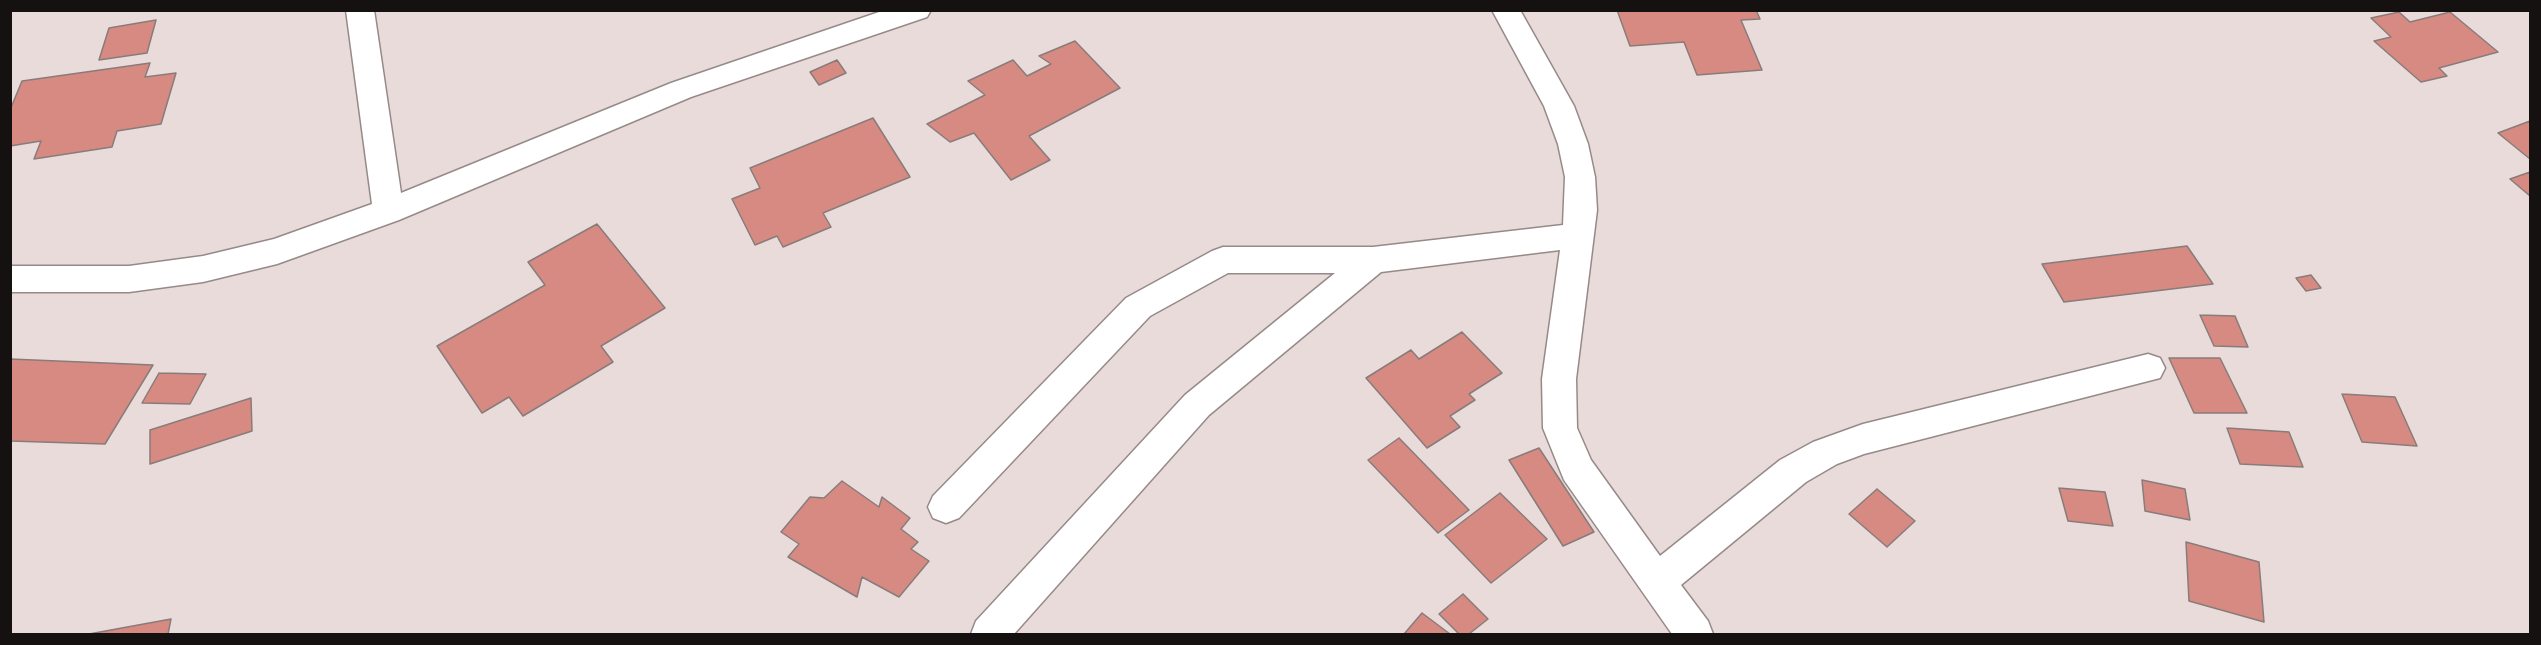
<!DOCTYPE html>
<style>
body{margin:0}
#map{position:relative;width:2541px;height:645px;overflow:hidden;background:#e9dbda;font-family:Manrope,sans-serif}
canvas{display:block}
.frame{position:absolute;inset:0;border:12px solid #151110;pointer-events:none}
</style>
<div id="map">
<canvas width="2541" height="645"></canvas>
<div class="frame"></div>
</div>
<script>
const ctx = document.querySelector('canvas').getContext('2d');
ctx.lineJoin = 'round';
function paint(path, color) { ctx.fillStyle = color; ctx.fill(path, 'evenodd'); }
const poly = rows => new Path2D(rows.map(r => 'M' + r).join(''));
function strokePath(path, color, width, dash) { ctx.strokeStyle = color; ctx.lineWidth = width; ctx.lineCap = dash ? 'butt' : 'round'; ctx.setLineDash(dash || []); ctx.stroke(path); }
const building = poly([
 [1617,10,1756,10,1760,19,1741,20,1762,70,1697,75,1684,42,1630,46,1617,10],
 [2399,12,2410,22,2450,12,2498,52,2439,68,2447,76,2421,82,2374,41,2391,37,2371,18,2399,12],
 [156,20,147,53,99,60,109,28,156,20],
 [1075,41,1120,88,1029,136,1050,160,1011,180,974,133,950,142,927,124,985,95,968,81,1013,60,1027,76,1051,64,1039,56,1075,41],
 [837,60,846,73,819,85,810,72,837,60],
 [150,63,145,77,176,73,161,124,117,131,112,147,34,159,41,141,10,146,10,110,22,81,150,63],
 [873,118,910,177,823,213,831,227,783,247,777,236,755,245,732,199,760,188,750,168,873,118],
 [2530,121,2530,159,2498,133,2530,121],
 [2530,172,2530,196,2510,179,2530,172],
 [597,224,665,308,601,346,613,362,523,416,509,397,482,413,437,346,545,285,528,262,597,224],
 [2187,246,2213,284,2064,302,2042,264,2187,246],
 [2311,275,2321,288,2306,291,2296,278,2311,275],
 [2200,315,2235,316,2248,347,2214,346,2200,315],
 [1462,332,1502,373,1469,394,1475,400,1450,416,1460,427,1427,448,1366,378,1411,350,1419,359,1462,332],
 [2169,358,2220,358,2247,413,2194,413,2169,358],
 [10,359,153,365,105,444,10,441,10,359],
 [159,373,206,374,190,404,142,403,159,373],
 [2342,394,2395,397,2417,446,2362,442,2342,394],
 [251,398,252,431,150,464,150,430,251,398],
 [2227,428,2289,432,2303,467,2240,464,2227,428],
 [1399,438,1469,510,1438,533,1368,460,1399,438],
 [1539,448,1594,532,1563,546,1509,460,1539,448],
 [2142,480,2185,489,2190,520,2145,511,2142,480],
 [842,481,879,507,882,497,910,518,901,529,918,542,911,549,929,561,899,597,862,577,857,597,788,557,799,544,781,532,810,497,824,498,842,481],
 [2059,488,2105,492,2113,526,2068,521,2059,488],
 [1877,489,1915,521,1887,547,1849,514,1877,489],
 [1500,493,1547,539,1491,583,1445,535,1500,493],
 [2186,542,2259,562,2264,622,2189,601,2186,542],
 [1463,594,1488,619,1469,634,1459,634,1439,614,1463,594],
 [1422,613,1450,634,1404,634,1422,613],
 [171,619,168,634,89,634,171,619]
]);
paint(building, '#d78a82');
strokePath(building, '#887c7b', 1.5);
const street = poly([
 [346,10,374,10,401,193,671,83,885,10,931,10,927,17,691,97,399,220,277,264,203,282,129,292,10,292,10,266,129,266,203,256,274,239,372,204,346,10],
 [1492,10,1520,10,1574,106,1588,144,1595,177,1597,210,1576,379,1577,428,1591,460,1660,556,1780,460,1813,442,1863,424,2148,354,2160,358,2165,368,2160,378,1864,454,1837,464,1806,482,1681,585,1708,621,1713,634,1672,634,1564,480,1543,428,1542,379,1560,250,1381,272,1209,415,1014,634,971,634,976,621,1185,395,1335,273,1228,273,1150,316,959,518,946,523,933,518,928,507,933,496,1126,298,1212,251,1223,247,1373,247,1563,225,1565,177,1558,144,1544,106,1492,10]
]);
strokePath(street, '#968a89', 3);
paint(street, '#fff');
</script>
